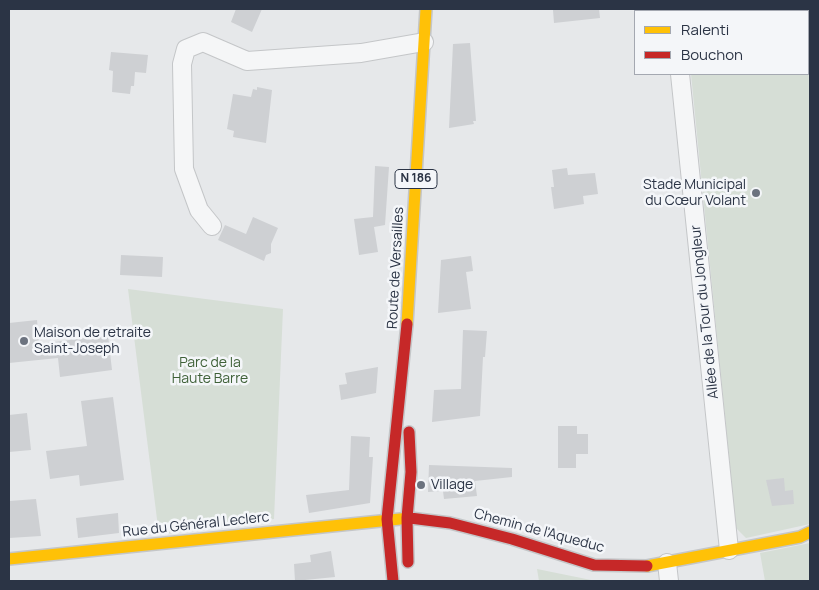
<!DOCTYPE html>
<meta charset="utf-8">
<style>
body{margin:0}
#map{position:relative;width:819px;height:590px;overflow:hidden;background:#e6e8ea;font-family:Manrope,sans-serif}
canvas{display:block}
.frame{position:absolute;inset:0;border:10px solid #2b3445;pointer-events:none}
.legend{position:absolute;left:634px;top:10px;width:175px;height:65px;box-sizing:border-box;background:#f4f6f9;border:1px solid #a4a8b1;margin:0;padding:6px 9px;list-style:none;font-size:15px;color:#2b3445}
.legend li{display:flex;align-items:center;gap:10px;height:25px}
.legend b{width:25px;border:1px solid #a4a8b1}
</style>
<div id="map">
<canvas width="819" height="590"></canvas>
<div class="frame"></div>
<ul class="legend">
<li><b style="height:6px;background:#ffc107"></b>Ralenti</li>
<li><b style="height:6px;background:#c62828"></b>Bouchon</li>
</ul>
</div>
<script>
const ctx = document.querySelector('canvas').getContext('2d');
ctx.lineJoin = 'round';
function paint(path, color) { ctx.fillStyle = color; ctx.fill(path, 'evenodd'); }
const poly = rows => new Path2D(rows.map(r => 'M' + r).join(''));
function strokePath(path, color, width, dash) { ctx.strokeStyle = color; ctx.lineWidth = width; ctx.lineCap = dash ? 'butt' : 'round'; ctx.setLineDash(dash || []); ctx.stroke(path); }
function label(font, color, halo, rows, align = 'center') {
  ctx.font = font + ' Manrope,sans-serif'; ctx.lineWidth = 5; ctx.setLineDash([]); ctx.textBaseline = 'middle'; ctx.strokeStyle = halo; ctx.fillStyle = color; for (const [text, x, y, turn = 0] of rows) {
    ctx.save(); ctx.translate(x, y); ctx.rotate((+turn || 0) * Math.PI / 180); ctx.textAlign = isNaN(turn) ? turn : align; if (halo) ctx.strokeText(text, 0, 0); ctx.fillText(text, 0, 0); ctx.restore();
  }
}
paint(poly([
 [808,25,810,25,810,524,746,538,736,528,691,74,808,74],
 [128,289,283,309,274,519,159,535],
 [810,543,810,581,765,581,760,553],
 [537,569,596,581,539,581]
]), '#d6ded6');
paint(poly([
 [236,9,262,9,252,32,231,22],
 [561,9,599,9,600,18,554,23,553,10],
 [470,43,476,121,473,121,474,124,449,128,453,44],
 [111,52,148,55,146,73,135,72,134,86,131,86,130,94,112,92,113,71,109,70],
 [257,87,272,90,266,143,233,137,234,131,227,129,233,94,251,97,253,89,257,90],
 [375,166,389,167,385,225,374,227,378,252,359,255,354,219,373,217],
 [567,168,568,175,595,173,598,194,583,196,584,204,554,209,551,187,554,187,552,170],
 [253,217,278,228,271,244,271,253,266,255,264,261,218,240,225,225,246,234],
 [121,255,163,257,162,277,120,275],
 [471,256,473,271,466,272,471,309,438,313,441,260],
 [37,320,39,344,108,335,112,370,60,377,58,358,9,363,9,323],
 [463,330,487,331,485,357,483,357,480,416,432,422,434,390,461,389],
 [378,367,376,393,341,400,339,385,347,384,345,373],
 [113,397,124,480,80,486,79,475,50,479,46,451,87,446,81,401],
 [27,413,31,450,9,452,9,415],
 [558,426,577,426,577,434,588,434,588,454,576,454,576,468,558,468],
 [351,436,370,437,369,457,373,457,370,503,309,513,306,495,349,490],
 [429,465,512,468,512,477,475,481,477,496,444,499,443,491,428,492],
 [784,478,785,491,793,490,794,504,772,506,766,480],
 [36,499,41,536,9,538,9,501],
 [118,513,119,533,78,538,76,518],
 [331,551,335,577,295,581,294,564,311,562,310,555]
]), '#ced0d3');
const street = poly([
 [675,9,675,11],
 [680,74,729,550],
 [212,226,199,210,184,169,182,64,186,49,203,42,247,61,361,53,424,42],
 [667,563,669,581]
]);
const slow = poly([
 [407,324,426,9],
 [9,559,410,518],
 [647,566,800,537,810,532]
]);
const jam = poly([
 [410,518,450,523,512,539,594,565,647,566],
 [408,562,407,518,411,472,409,432],
 [393,581,387,519,407,324]
]);
strokePath(street, '#c4c6c8', 20);
strokePath(slow, '#c4c6c8', 14);
strokePath(jam, '#c4c6c8', 14);
strokePath(street, '#f5f6f7', 18);
strokePath(slow, '#ffc107', 11);
strokePath(jam, '#c62828', 11);
for (const [x, y, r, color] of [
 [756,193,5,"#6c737f"],
 [24,341,5,"#6c737f"],
 [421,485,5,"#6c737f"]
]) { const dot = new Path2D(); dot.arc(x, y, r, 0, 2 * Math.PI); ctx.fillStyle = color; ctx.fill(dot); strokePath(dot, '#f4f6f9', 2); }
for (const [x, y, w] of [
 [416,179,42]
]) { const box = new Path2D(); box.roundRect(x - w / 2, y - 9.5, w, 19, 4); ctx.fillStyle = '#f4f6f9'; ctx.fill(box); strokePath(box, '#2b3445', 1); }
label('bold 12px', '#2b3445', null, [
 ["N 186",416,179]
]);
label('14px', '#2b3445', '#f4f6f9', [
 ["Stade Municipal",746,185,"right"],
 ["du Cœur Volant",746,201,"right"],
 ["Maison de retraite",34,333],
 ["Saint-Joseph",34,349],
 ["Village",431,485]
], 'left');
label('14px', '#2b3445', '#f4f6f9', [
 ["Route de Versailles",396,268,-87],
 ["Allée de la Tour du Jongleur",705,312,-96],
 ["Rue du Général Leclerc",196,525,-6],
 ["Chemin de l'Aqueduc",539,531,15]
]);
label('14px', '#3f6138', '#f4f6f9', [
 ["Parc de la",210,363],
 ["Haute Barre",210,379]
]);
</script>
